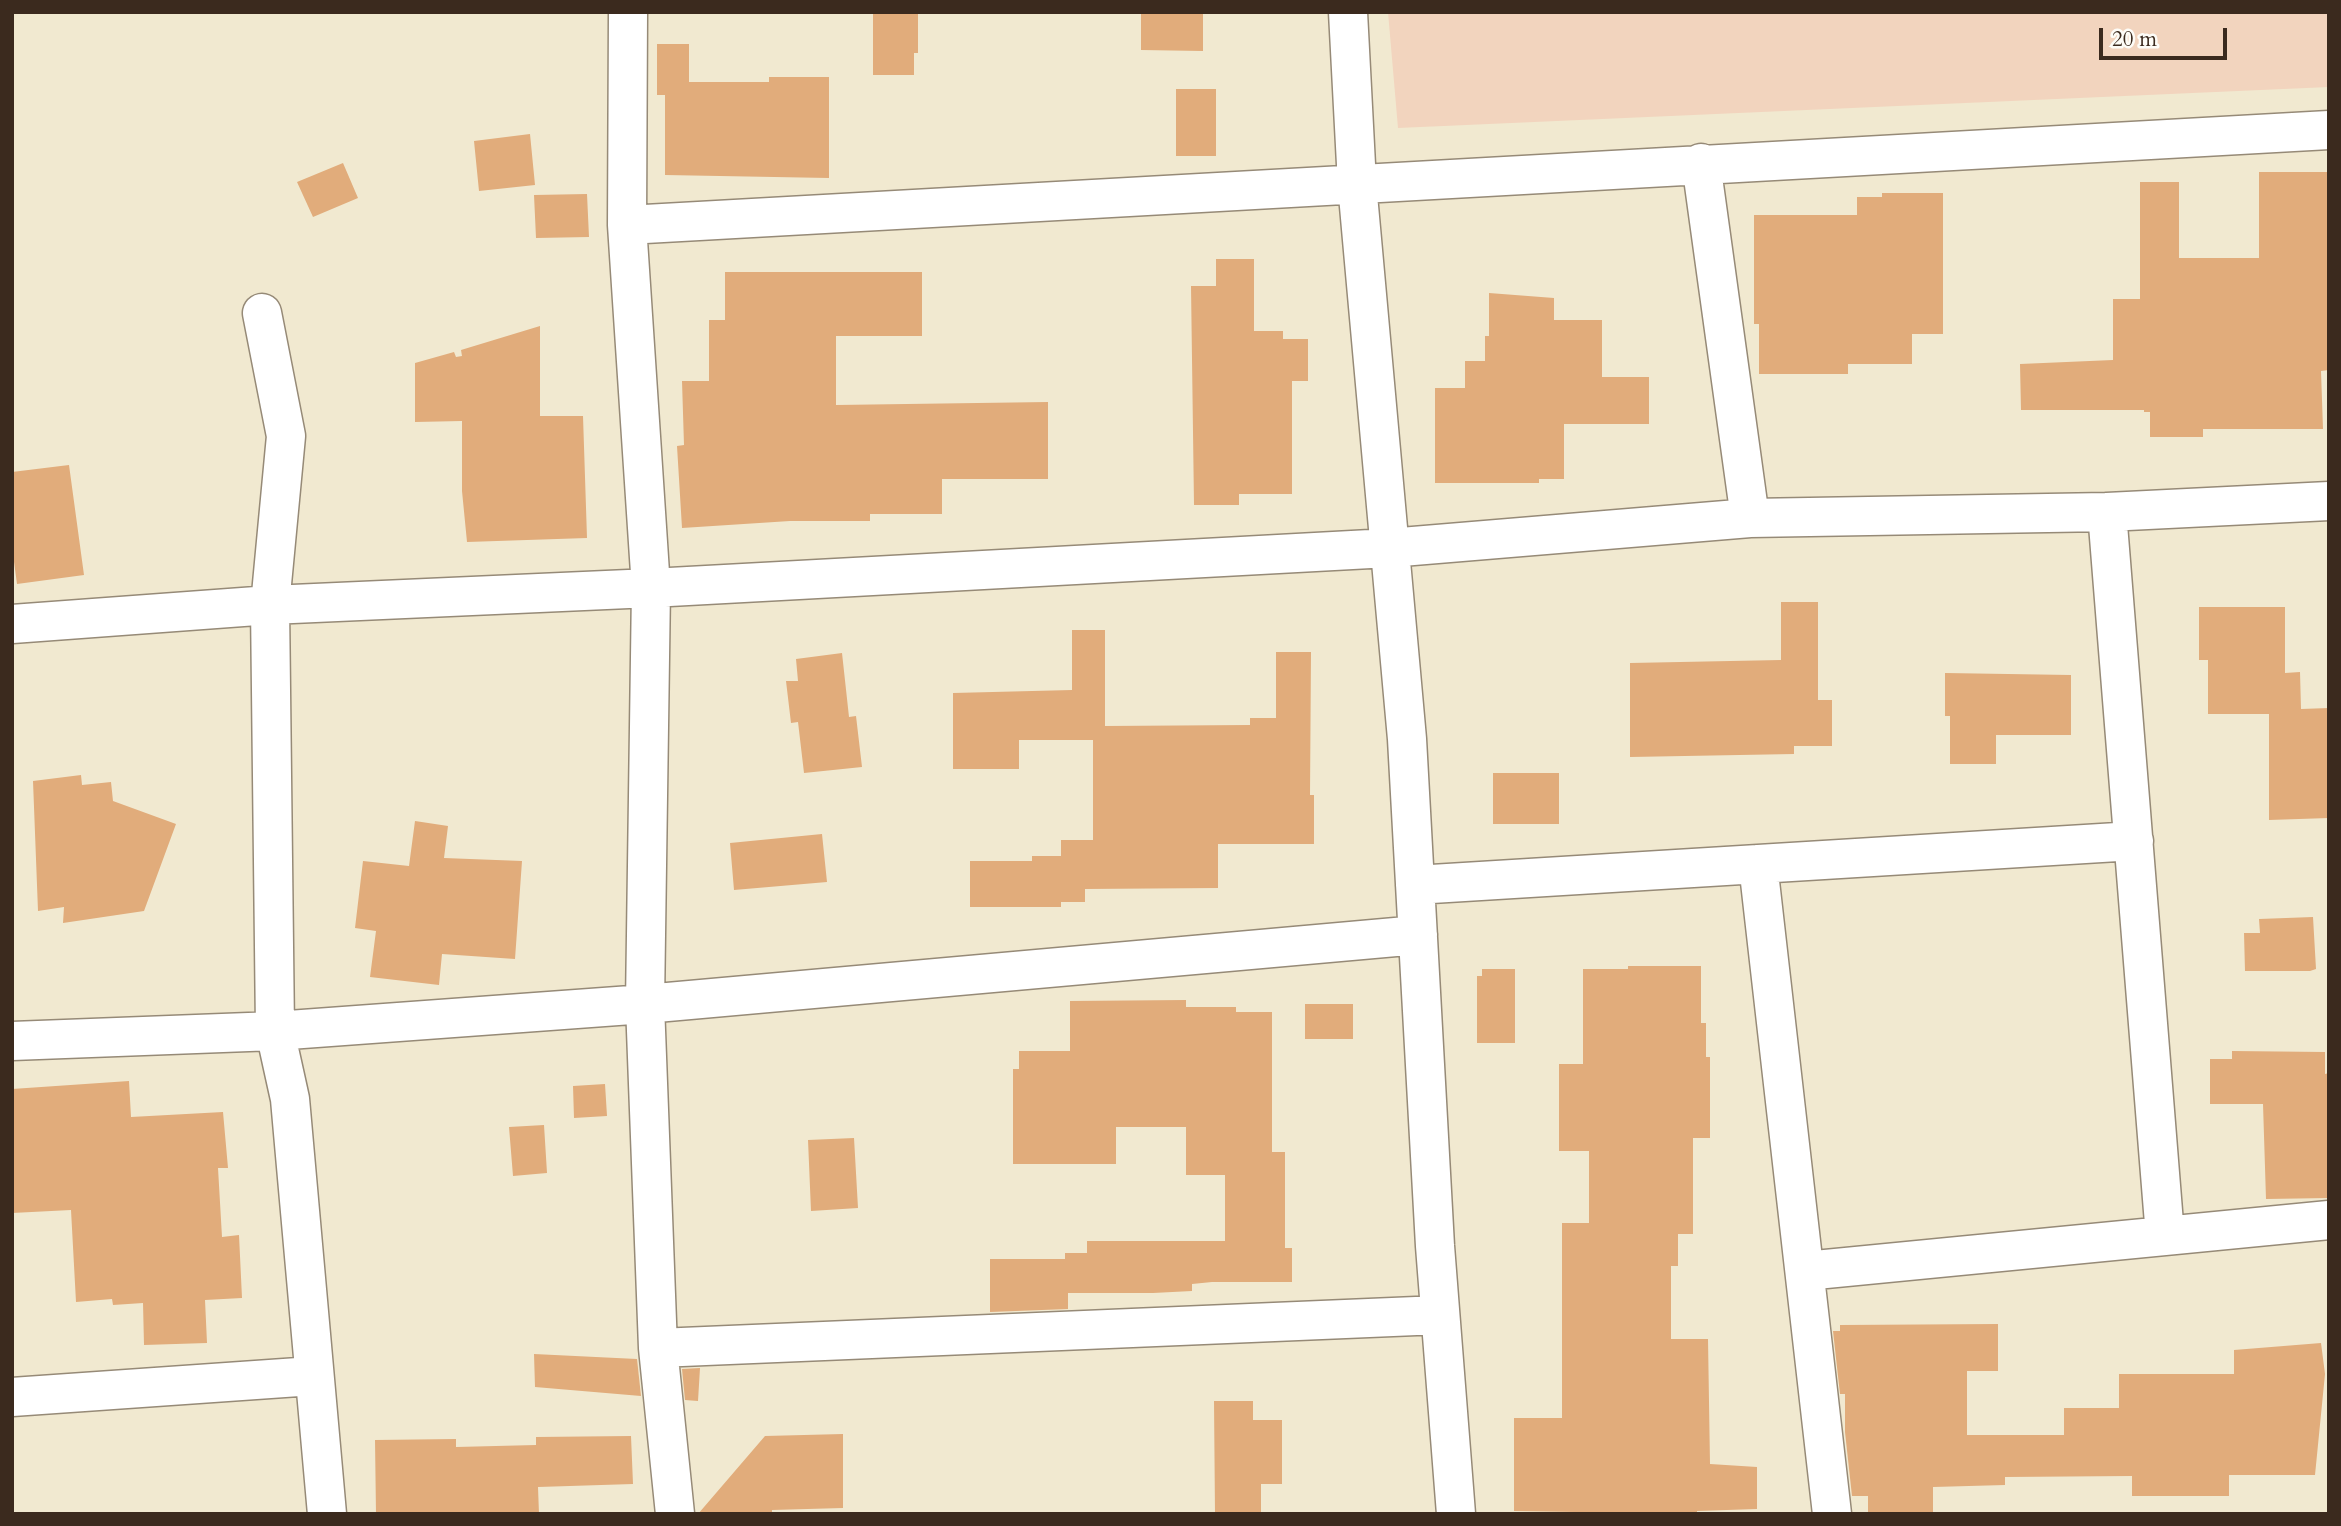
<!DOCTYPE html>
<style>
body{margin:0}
#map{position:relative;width:2341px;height:1526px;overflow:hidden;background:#f1e9d0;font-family:Cardo,serif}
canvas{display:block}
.frame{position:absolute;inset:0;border:14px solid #3b2a1e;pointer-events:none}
.scale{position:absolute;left:2099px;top:28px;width:128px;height:32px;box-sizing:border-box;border:4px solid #3b2a1e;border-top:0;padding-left:9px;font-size:21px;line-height:24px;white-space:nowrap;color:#3b2a1e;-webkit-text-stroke:5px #fdfcf7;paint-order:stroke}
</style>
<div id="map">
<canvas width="2341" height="1526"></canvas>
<div class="frame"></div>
<div class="scale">20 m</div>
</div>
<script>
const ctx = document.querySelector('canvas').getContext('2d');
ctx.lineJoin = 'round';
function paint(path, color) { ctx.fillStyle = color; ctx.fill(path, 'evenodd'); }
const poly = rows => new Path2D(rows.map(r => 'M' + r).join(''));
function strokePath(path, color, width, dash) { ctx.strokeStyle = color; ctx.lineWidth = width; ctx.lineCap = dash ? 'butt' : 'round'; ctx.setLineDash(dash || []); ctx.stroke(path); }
paint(poly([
 [1388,12,2329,12,2329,87,1398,128]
]), '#f2d4be');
paint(poly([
 [873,12,918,12,918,53,914,53,914,75,873,75],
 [1141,12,1203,12,1203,51,1141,50],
 [657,44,689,44,689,82,769,82,769,77,829,77,829,178,665,175,665,95,657,95],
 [1176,89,1216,89,1216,156,1176,156],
 [530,134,535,185,479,191,474,141],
 [343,163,358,198,313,217,297,182],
 [2259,172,2329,172,2329,370,2321,371,2323,429,2203,429,2203,437,2150,437,2150,412,2144,412,2144,410,2021,410,2020,364,2113,360,2113,299,2140,299,2140,182,2179,182,2179,258,2259,258],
 [1882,193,1943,193,1943,334,1912,334,1912,364,1848,364,1848,374,1759,374,1759,324,1754,324,1754,215,1857,215,1857,197,1882,197],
 [587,194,589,237,536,238,534,195],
 [1216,259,1254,259,1254,331,1283,331,1283,339,1308,339,1308,381,1292,381,1292,494,1239,494,1239,505,1194,505,1191,286,1216,286],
 [725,272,922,272,922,336,836,336,836,405,1048,402,1048,479,942,479,942,514,870,514,870,521,790,521,682,528,677,446,684,445,682,381,709,381,709,320,725,320],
 [1489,293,1554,298,1554,320,1602,320,1602,377,1649,377,1649,424,1564,424,1564,479,1539,479,1539,483,1435,483,1435,388,1465,388,1465,361,1485,361,1485,336,1489,336],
 [540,326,540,416,583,416,587,538,467,542,462,491,462,421,415,422,415,363,454,352,456,357,462,356,461,350],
 [69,465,84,575,17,584,12,547,12,472],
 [1781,602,1818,602,1818,700,1832,700,1832,746,1794,746,1794,754,1630,757,1630,663,1781,660],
 [2199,607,2285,607,2285,673,2300,672,2301,709,2329,708,2329,818,2269,820,2269,714,2208,714,2208,660,2199,660],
 [1072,630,1105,630,1105,726,1250,725,1250,718,1276,718,1276,652,1311,652,1310,795,1314,795,1314,844,1218,844,1218,888,1085,889,1085,902,1061,902,1061,907,970,907,970,861,1032,861,1032,856,1061,856,1061,840,1093,840,1093,740,1019,740,1019,769,953,769,953,693,1072,690],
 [842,653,849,717,856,716,862,767,804,773,798,722,791,723,786,681,798,681,796,659],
 [1945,673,2071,675,2071,735,1996,735,1996,764,1950,764,1950,716,1945,716],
 [1493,773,1559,773,1559,824,1493,824],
 [81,775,82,785,111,782,113,801,176,824,144,911,63,923,64,907,38,911,33,781],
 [415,821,448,826,444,858,522,861,515,959,442,954,439,985,370,977,376,931,355,928,363,861,409,866],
 [822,834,827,882,734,890,730,843],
 [2313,917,2316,969,2310,971,2245,971,2244,933,2260,933,2259,919],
 [1628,966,1701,966,1701,1023,1706,1023,1706,1057,1710,1057,1710,1138,1693,1138,1693,1234,1678,1234,1678,1266,1671,1266,1671,1339,1708,1339,1710,1464,1757,1467,1757,1509,1697,1511,1697,1514,1514,1511,1514,1418,1562,1418,1562,1223,1589,1223,1589,1151,1559,1151,1559,1064,1583,1064,1583,969,1628,969],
 [1482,969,1515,969,1515,1043,1477,1043,1477,976,1482,976],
 [1186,1000,1186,1007,1236,1007,1236,1012,1272,1012,1272,1152,1285,1152,1285,1248,1292,1248,1292,1282,1212,1282,1192,1284,1192,1291,1153,1293,1068,1293,1068,1309,990,1312,990,1259,1065,1259,1065,1253,1087,1253,1087,1241,1225,1241,1225,1175,1186,1175,1186,1127,1116,1127,1116,1164,1013,1164,1013,1069,1019,1069,1019,1051,1070,1051,1070,1001],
 [1305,1004,1353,1004,1353,1039,1305,1039],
 [2232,1051,2325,1052,2325,1074,2329,1073,2329,1198,2266,1199,2263,1104,2210,1104,2210,1059,2232,1059],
 [129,1081,131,1117,223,1112,228,1168,218,1168,222,1237,239,1235,242,1298,205,1300,207,1343,144,1345,143,1303,113,1305,112,1299,76,1302,71,1210,12,1213,12,1089],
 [605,1084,607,1116,574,1118,573,1086],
 [544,1125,547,1173,513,1176,509,1127],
 [854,1138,858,1208,811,1211,808,1140],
 [1998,1324,1998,1371,1967,1371,1967,1435,2064,1435,2064,1408,2119,1408,2119,1374,2234,1374,2234,1350,2321,1343,2325,1374,2315,1475,2229,1475,2229,1496,2132,1496,2132,1476,2005,1477,2005,1485,1933,1487,1933,1514,1868,1514,1868,1496,1852,1496,1845,1432,1845,1394,1840,1394,1833,1331,1840,1331,1840,1325],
 [534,1354,637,1359,641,1396,535,1387],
 [700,1368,698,1401,685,1400,682,1369],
 [1214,1401,1253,1401,1253,1420,1282,1420,1282,1484,1261,1484,1261,1514,1215,1514],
 [843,1434,843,1508,772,1510,772,1514,698,1514,765,1436],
 [631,1436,633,1484,538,1487,539,1514,376,1514,375,1440,456,1439,456,1447,536,1445,536,1437]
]), '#e1ac7b');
const street = poly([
 [628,12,627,225,651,588,645,1004,658,1348,675,1514],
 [1348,12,1357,184,1407,739,1435,1246,1456,1514],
 [1701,163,1750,518],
 [627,225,2329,130],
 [262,313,286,436,270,605,275,1031,290,1099,327,1514],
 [2107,512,2165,1236],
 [12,624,270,605,651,588,1389,548,1750,518,2107,512,2329,501],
 [1758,864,1832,1514],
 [1415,885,2134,841],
 [12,1041,275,1031,645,1004,1418,935],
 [1805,1271,2329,1220],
 [658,1348,1440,1315],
 [12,1397,313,1376]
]);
strokePath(street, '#968a77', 41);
strokePath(street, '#fff', 38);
</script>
